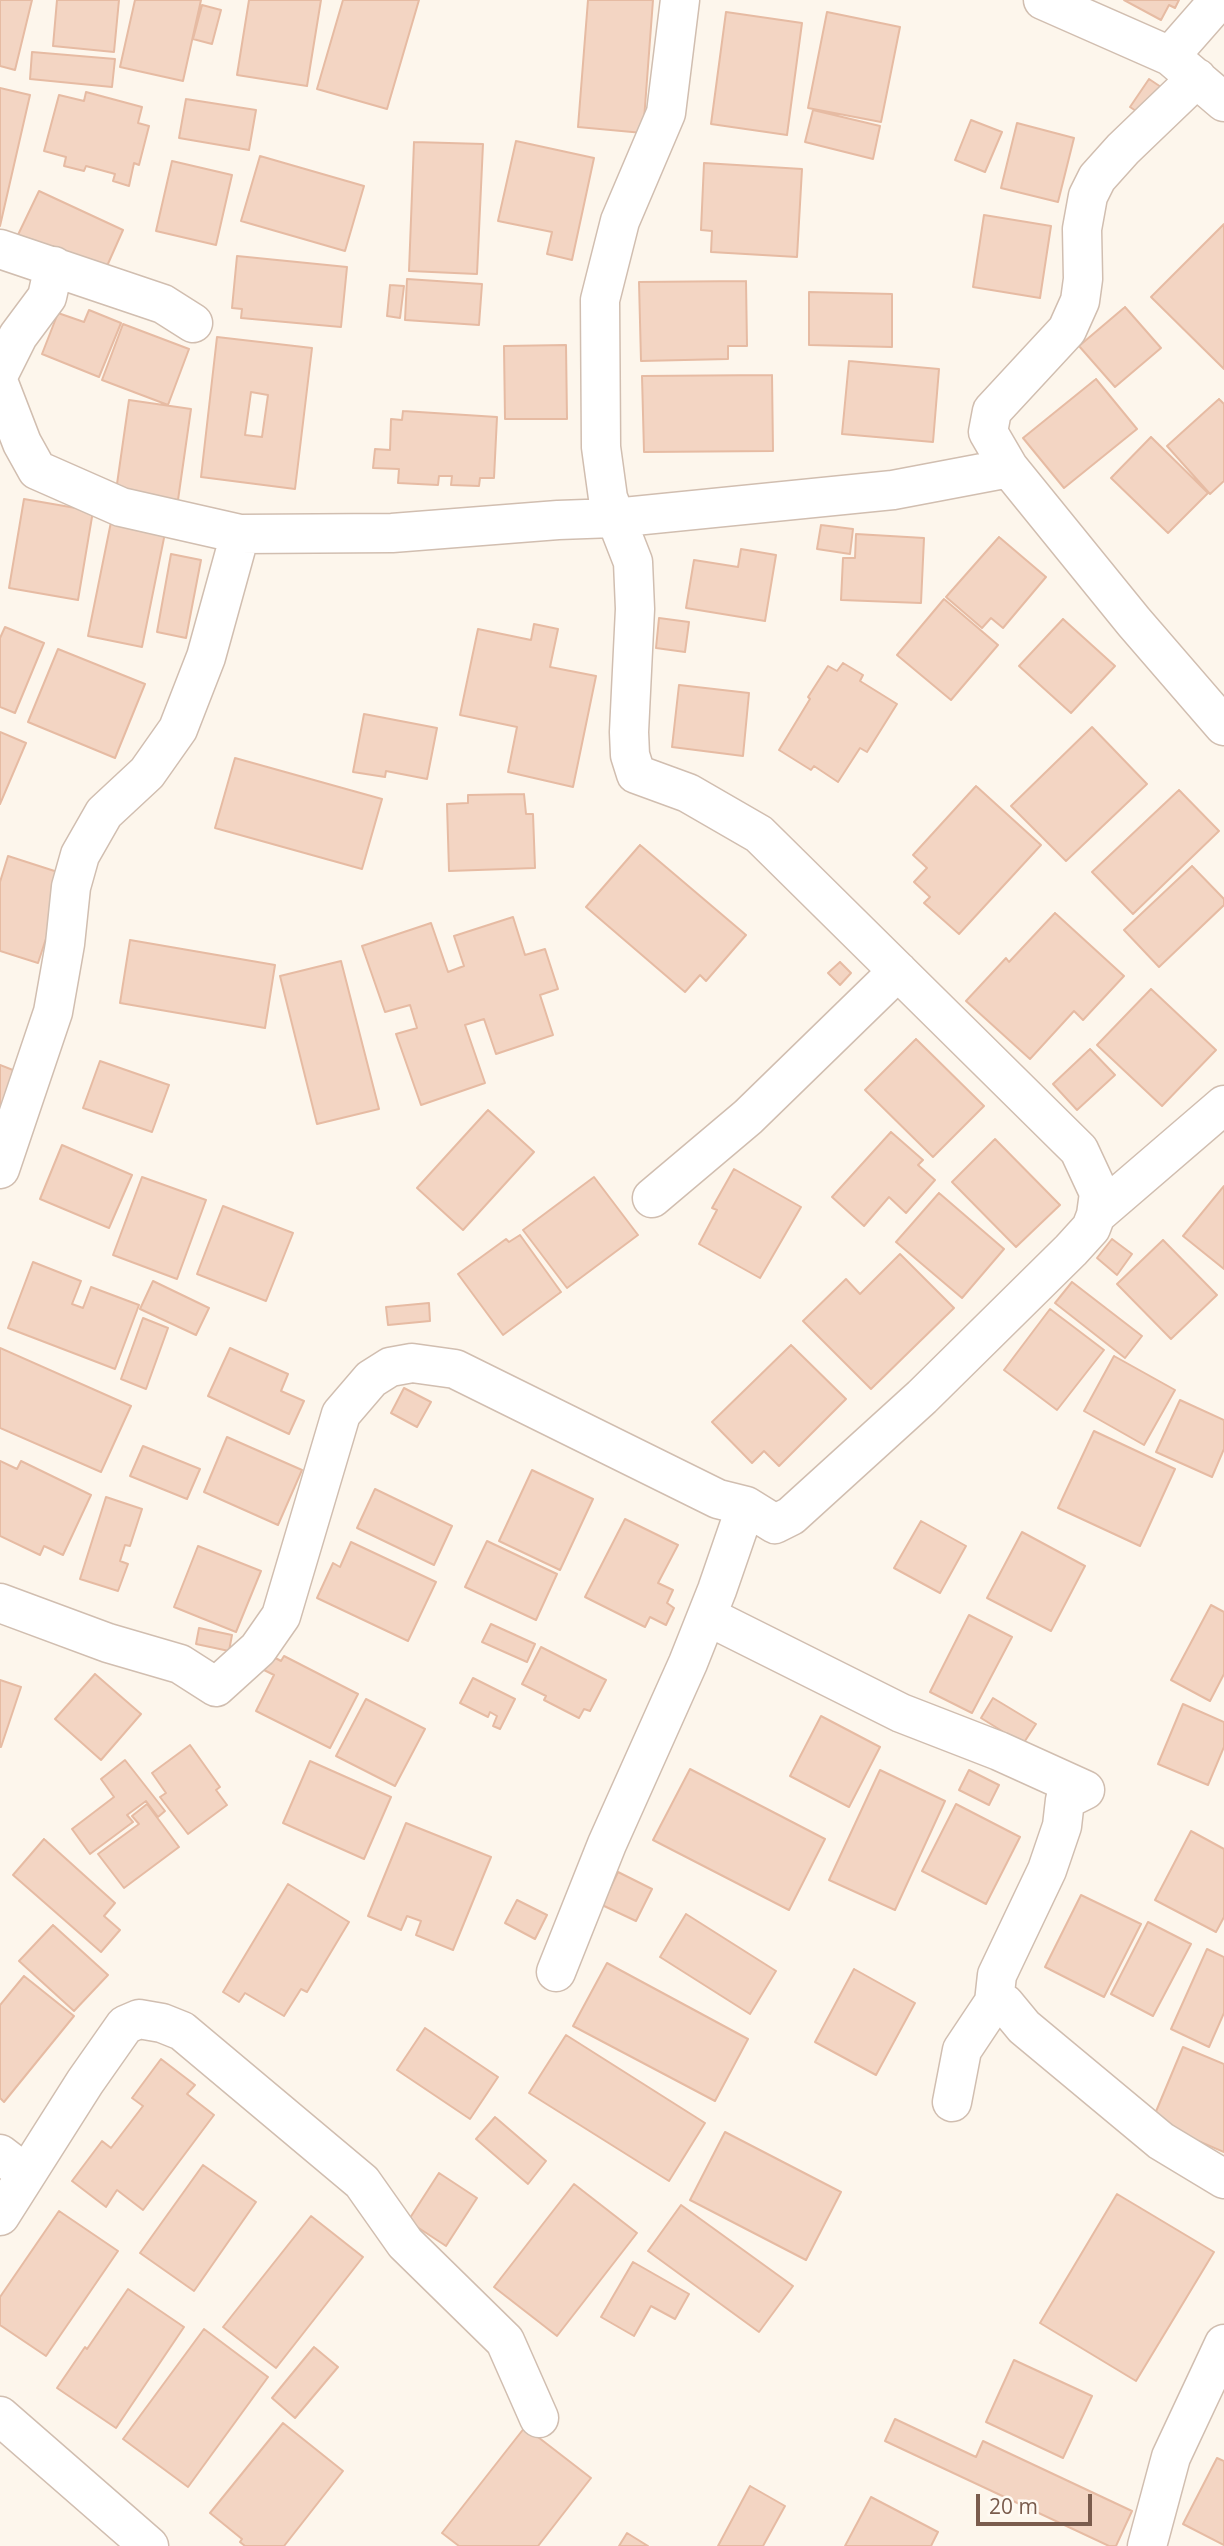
<!DOCTYPE html>
<style>
body{margin:0}
#map{position:relative;width:1224px;height:2546px;overflow:hidden;background:#fdf6ec;font-family:"Open Sans",sans-serif}
canvas{display:block}
.scale{position:absolute;left:976px;top:2494px;width:116px;height:32px;box-sizing:border-box;border:4px solid #7a5c4d;border-top:0;padding-left:9px;font-size:21px;line-height:24px;white-space:nowrap;color:#7a5c4d;-webkit-text-stroke:5px #fffaf3;paint-order:stroke}
</style>
<div id="map">
<canvas width="1224" height="2546"></canvas>
<div class="scale">20 m</div>
</div>
<script>
const ctx = document.querySelector('canvas').getContext('2d');
ctx.lineJoin = 'round';
function paint(path, color) { ctx.fillStyle = color; ctx.fill(path, 'evenodd'); }
const poly = rows => new Path2D(rows.map(r => 'M' + r).join(''));
function strokePath(path, color, width, dash) { ctx.strokeStyle = color; ctx.lineWidth = width; ctx.lineCap = dash ? 'butt' : 'round'; ctx.setLineDash(dash || []); ctx.stroke(path); }
const building = poly([
 [0,0,32,0,15,70,0,66,0,0],
 [57,0,119,0,114,52,53,46,57,0],
 [135,0,201,0,183,81,120,67,135,0],
 [249,0,321,0,307,86,237,75,249,0],
 [343,0,419,0,387,109,317,89,343,0],
 [588,0,653,0,643,133,578,127,588,0],
 [1124,0,1179,0,1175,8,1169,5,1161,20,1124,0],
 [202,5,221,10,212,44,193,39,202,5],
 [726,12,802,23,787,135,711,124,726,12],
 [827,12,900,27,881,122,808,108,827,12],
 [32,52,115,59,112,87,30,79,32,52],
 [1149,79,1167,91,1148,119,1130,107,1149,79],
 [0,88,30,95,0,226,0,88],
 [86,92,142,107,138,123,149,126,139,165,134,163,129,186,113,181,115,174,86,166,84,171,64,166,66,157,44,151,59,95,84,101,86,92],
 [186,99,256,110,249,150,179,138,186,99],
 [813,110,880,126,873,159,805,142,813,110],
 [971,120,1002,132,985,172,955,160,971,120],
 [1017,123,1074,138,1058,202,1001,188,1017,123],
 [516,141,594,158,572,260,547,254,552,232,498,221,516,141],
 [414,142,483,144,477,274,409,271,414,142],
 [260,156,364,186,345,251,241,221,260,156],
 [172,161,232,175,216,245,156,231,172,161],
 [704,163,802,169,797,257,711,252,712,231,701,230,704,163],
 [39,191,123,230,103,275,16,239,39,191],
 [984,215,1051,226,1040,298,973,287,984,215],
 [1224,224,1224,369,1151,297,1224,224],
 [237,256,347,267,341,327,241,318,242,309,232,308,237,256],
 [407,279,482,284,479,325,405,320,407,279],
 [746,281,747,346,728,346,728,359,641,361,639,282,746,281],
 [390,285,404,286,400,318,387,316,390,285],
 [809,292,892,294,892,347,809,345,809,292],
 [1125,307,1161,348,1115,387,1079,346,1125,307],
 [89,310,121,323,99,377,42,354,58,313,84,322,89,310],
 [123,324,189,349,168,405,102,380,123,324],
 [217,337,312,348,295,489,201,477,217,337],
 [251,392,268,395,262,437,245,435,251,392],
 [566,345,567,419,505,419,504,346,566,345],
 [849,361,939,369,933,442,842,434,849,361],
 [772,375,773,451,644,452,642,376,772,375],
 [1096,379,1137,429,1064,488,1023,438,1096,379],
 [1219,399,1224,404,1224,481,1210,494,1167,446,1219,399],
 [129,400,191,409,178,500,116,491,129,400],
 [403,411,497,417,494,478,480,478,479,486,451,485,452,476,439,476,438,485,398,483,399,469,373,468,375,449,390,450,391,419,402,420,403,411],
 [1151,437,1208,493,1168,533,1111,478,1151,437],
 [24,499,93,511,78,600,9,588,24,499],
 [111,522,165,533,142,647,88,636,111,522],
 [821,525,853,529,850,554,817,549,821,525],
 [856,534,924,538,921,603,841,600,843,558,855,558,856,534],
 [999,537,1046,577,1003,628,991,618,982,628,946,597,999,537],
 [741,549,776,555,765,621,686,608,694,560,738,567,741,549],
 [171,554,201,560,186,638,157,632,171,554],
 [944,599,998,645,951,700,897,655,944,599],
 [659,618,689,622,685,652,656,648,659,618],
 [1063,619,1115,666,1071,713,1019,666,1063,619],
 [534,624,558,629,550,667,596,676,573,787,508,772,517,727,460,715,478,629,531,640,534,624],
 [5,627,44,643,15,713,0,707,0,638,5,627],
 [58,649,145,684,115,758,28,722,58,649],
 [843,663,863,675,860,681,897,704,867,752,860,748,838,782,814,766,811,770,779,750,810,699,808,697,828,666,837,671,843,663],
 [679,685,749,693,743,756,672,747,679,685],
 [364,714,437,728,427,779,386,771,385,777,353,772,364,714],
 [1092,727,1147,784,1066,861,1011,806,1092,727],
 [0,732,26,743,0,804,0,732],
 [235,758,382,799,362,869,215,828,235,758],
 [976,786,1041,845,959,934,924,903,930,897,914,882,927,868,913,855,976,786],
 [1179,790,1219,831,1133,914,1092,872,1179,790],
 [524,794,526,814,533,814,535,868,449,871,447,804,468,803,468,795,524,794],
 [640,845,746,935,706,981,700,975,685,992,586,907,640,845],
 [8,856,67,875,38,963,0,951,0,882,8,856],
 [1192,866,1224,899,1224,905,1159,967,1124,930,1192,866],
 [1055,913,1124,976,1083,1020,1074,1011,1030,1059,966,1001,1006,958,1009,962,1055,913],
 [513,917,525,955,545,949,558,989,540,995,553,1035,496,1054,484,1019,465,1025,485,1083,421,1105,396,1034,417,1028,410,1005,385,1012,362,946,431,923,448,972,464,966,454,936,513,917],
 [130,940,275,965,265,1028,120,1003,130,940],
 [341,961,379,1109,317,1124,280,976,341,961],
 [840,962,851,973,840,985,828,973,840,962],
 [1151,989,1216,1050,1162,1106,1097,1045,1151,989],
 [916,1039,984,1106,933,1157,865,1090,916,1039],
 [1090,1049,1115,1075,1077,1110,1053,1084,1090,1049],
 [100,1061,169,1085,152,1132,83,1108,100,1061],
 [0,1065,18,1072,0,1119,0,1065],
 [488,1110,534,1152,463,1230,417,1188,488,1110],
 [891,1132,923,1160,918,1165,935,1180,906,1213,889,1197,864,1226,832,1197,891,1132],
 [995,1139,1060,1205,1016,1247,952,1182,995,1139],
 [62,1145,132,1175,109,1228,40,1199,62,1145],
 [734,1169,801,1207,760,1278,699,1244,717,1210,712,1208,734,1169],
 [142,1177,206,1200,177,1279,113,1255,142,1177],
 [594,1177,638,1235,567,1288,523,1230,594,1177],
 [1224,1186,1224,1269,1183,1236,1224,1186],
 [939,1193,1004,1249,962,1298,896,1242,939,1193],
 [223,1206,293,1233,266,1301,197,1274,223,1206],
 [520,1235,561,1292,503,1335,458,1274,506,1239,509,1242,520,1235],
 [1112,1239,1132,1254,1117,1275,1097,1258,1112,1239],
 [1163,1240,1217,1295,1171,1339,1117,1284,1163,1240],
 [900,1254,954,1308,871,1389,803,1321,846,1279,860,1294,900,1254],
 [33,1262,81,1281,72,1304,83,1308,91,1287,139,1305,115,1369,8,1328,33,1262],
 [153,1281,209,1308,196,1335,140,1309,153,1281],
 [1072,1282,1142,1336,1125,1358,1055,1303,1072,1282],
 [429,1303,430,1321,388,1325,386,1307,429,1303],
 [1050,1309,1104,1350,1057,1410,1004,1370,1050,1309],
 [143,1318,168,1328,146,1389,121,1379,143,1318],
 [791,1345,846,1399,779,1466,764,1451,752,1463,712,1422,791,1345],
 [0,1348,131,1406,101,1472,0,1428,0,1348],
 [230,1348,288,1374,281,1391,304,1401,289,1434,208,1396,230,1348],
 [1114,1356,1175,1390,1144,1445,1084,1411,1114,1356],
 [404,1388,431,1402,417,1427,391,1413,404,1388],
 [1180,1400,1224,1420,1224,1449,1212,1477,1156,1452,1180,1400],
 [1094,1431,1175,1469,1140,1546,1058,1508,1094,1431],
 [227,1437,302,1470,278,1525,204,1492,227,1437],
 [143,1446,200,1469,187,1499,130,1476,143,1446],
 [0,1461,17,1469,21,1461,91,1495,63,1555,44,1546,40,1555,0,1536,0,1461],
 [532,1470,593,1499,560,1570,499,1541,532,1470],
 [375,1489,452,1526,434,1565,357,1528,375,1489],
 [106,1497,142,1509,130,1546,125,1545,120,1561,128,1564,118,1591,80,1579,106,1497],
 [625,1519,678,1545,658,1583,673,1590,667,1603,674,1608,666,1625,650,1617,645,1627,585,1597,625,1519],
 [921,1521,966,1546,940,1593,894,1568,921,1521],
 [1022,1532,1085,1566,1051,1631,987,1598,1022,1532],
 [487,1541,557,1574,536,1620,465,1587,487,1541],
 [351,1542,436,1582,408,1641,317,1598,333,1563,340,1567,351,1542],
 [198,1546,261,1571,236,1632,174,1607,198,1546],
 [1211,1605,1224,1612,1224,1674,1210,1701,1171,1680,1211,1605],
 [969,1615,1012,1637,972,1713,930,1692,969,1615],
 [491,1624,535,1644,527,1662,482,1642,491,1624],
 [199,1628,232,1635,229,1651,196,1644,199,1628],
 [541,1647,606,1680,590,1711,584,1709,579,1718,544,1700,546,1696,522,1684,541,1647],
 [266,1653,281,1661,284,1656,358,1694,330,1748,256,1711,274,1675,258,1667,266,1653],
 [95,1674,141,1714,101,1760,55,1719,95,1674],
 [473,1678,515,1699,500,1729,493,1726,497,1716,490,1712,488,1717,460,1703,473,1678],
 [0,1680,21,1687,1,1747,0,1747,0,1680],
 [993,1698,1036,1724,1023,1744,981,1718,993,1698],
 [366,1699,425,1729,395,1786,336,1756,366,1699],
 [1183,1704,1224,1722,1224,1747,1208,1785,1158,1764,1183,1704],
 [821,1716,880,1747,849,1807,790,1776,821,1716],
 [190,1745,220,1787,216,1790,227,1805,188,1834,160,1797,166,1793,152,1773,190,1745],
 [125,1760,165,1811,158,1817,146,1801,127,1815,133,1822,90,1854,72,1829,114,1797,101,1779,125,1760],
 [310,1761,391,1797,364,1859,283,1823,310,1761],
 [690,1769,825,1839,789,1910,653,1840,690,1769],
 [880,1770,945,1801,895,1910,829,1880,880,1770],
 [969,1770,999,1785,989,1805,959,1790,969,1770],
 [147,1804,179,1847,124,1888,98,1854,139,1824,132,1816,147,1804],
 [956,1804,1020,1837,986,1904,922,1871,956,1804],
 [406,1823,491,1857,453,1950,416,1935,421,1921,407,1916,401,1930,368,1916,406,1823],
 [1191,1831,1224,1849,1224,1917,1216,1932,1155,1900,1191,1831],
 [44,1839,115,1903,104,1916,120,1930,101,1952,13,1875,44,1839],
 [618,1872,652,1889,636,1921,602,1905,618,1872],
 [288,1884,349,1922,307,1992,301,1989,284,2016,245,1993,239,2002,223,1992,288,1884],
 [1081,1895,1141,1924,1104,1997,1045,1967,1081,1895],
 [517,1900,547,1915,535,1939,505,1923,517,1900],
 [686,1914,776,1971,750,2014,660,1957,686,1914],
 [1148,1922,1191,1944,1153,2016,1111,1994,1148,1922],
 [53,1925,108,1975,74,2011,19,1961,53,1925],
 [1207,1949,1224,1957,1224,2013,1209,2047,1171,2029,1207,1949],
 [607,1963,748,2039,715,2101,573,2026,607,1963],
 [854,1969,915,2003,876,2075,815,2042,854,1969],
 [24,1976,74,2016,4,2102,0,2098,0,2005,24,1976],
 [425,2028,498,2077,470,2119,397,2070,425,2028],
 [566,2035,705,2123,669,2181,529,2093,566,2035],
 [1183,2047,1224,2064,1224,2152,1152,2121,1183,2047],
 [161,2059,195,2085,187,2094,214,2115,143,2210,117,2190,106,2207,72,2181,102,2141,111,2148,143,2106,132,2098,161,2059],
 [495,2117,546,2161,528,2184,476,2139,495,2117],
 [725,2132,841,2192,806,2260,690,2200,725,2132],
 [203,2165,256,2202,194,2291,140,2253,203,2165],
 [439,2173,477,2198,446,2246,408,2221,439,2173],
 [574,2184,637,2233,557,2336,494,2287,574,2184],
 [1117,2194,1214,2252,1136,2381,1040,2323,1117,2194],
 [681,2205,793,2286,759,2332,648,2251,681,2205],
 [59,2211,118,2251,46,2356,0,2325,0,2297,59,2211],
 [311,2216,363,2257,276,2368,223,2327,311,2216],
 [633,2262,689,2294,675,2319,651,2306,634,2336,601,2317,633,2262],
 [128,2289,184,2327,116,2428,57,2388,85,2347,87,2349,128,2289],
 [204,2329,268,2377,188,2487,123,2439,204,2329],
 [314,2347,338,2367,295,2418,272,2398,314,2347],
 [1014,2360,1092,2396,1063,2458,986,2422,1014,2360],
 [895,2419,976,2457,983,2441,1132,2511,1116,2546,1109,2546,885,2441,895,2419],
 [283,2423,343,2471,284,2546,245,2546,240,2542,242,2539,210,2513,283,2423],
 [525,2427,591,2478,538,2546,459,2546,442,2533,525,2427],
 [1217,2458,1224,2461,1224,2545,1183,2524,1217,2458],
 [750,2486,785,2506,763,2546,718,2546,750,2486],
 [871,2497,938,2532,931,2546,845,2546,871,2497],
 [627,2533,648,2546,619,2546,627,2533]
]);
paint(building, '#f3d5c3');
strokePath(building, '#e6bba3', 2);
const minor = poly([
 [1043,0,1170,56,1224,102],
 [1170,56,1219,0],
 [1197,78,1123,149,1097,178,1088,196,1082,229,1083,279,1080,301,1067,330,992,411,988,432,1009,468,1134,622,1224,726],
 [0,249,163,304,193,323],
 [0,372,18,336,47,297,54,266],
 [0,386,22,443,37,470,121,507,240,534,392,533,558,520,614,518,893,490,1009,468],
 [0,1169,53,1012,65,944,71,887,80,855,104,813,147,773,178,729,206,657,240,534],
 [652,1198,748,1117,898,971],
 [1096,1215,1224,1105],
 [0,1603,108,1643,180,1664,216,1687,258,1649,281,1616,341,1414,371,1379,390,1367,412,1363,455,1369,718,1499,746,1506,775,1524,791,1516,922,1397,1071,1250,1091,1228,1096,1215,1099,1193,1079,1150,759,834,688,793,636,774,630,755,629,732,635,609,633,562,608,498,601,447,600,300,620,221,666,113,680,0],
 [707,1616,901,1713,999,1751,1085,1790],
 [556,1972,607,1844,688,1663,717,1590,746,1506],
 [994,2002,1005,2004,1024,2027,1161,2141,1224,2179],
 [952,2102,962,2050,994,2002,997,1975,1047,1870,1062,1826,1065,1800,1085,1790],
 [0,2154,26,2174],
 [0,2216,85,2082,125,2025,139,2019,162,2023,182,2031,362,2182,405,2243,505,2341,539,2418],
 [0,2416,149,2546],
 [1147,2546,1171,2457,1224,2344]
]);
strokePath(minor, '#d1beb0', 41);
strokePath(minor, '#fff', 38);
</script>
